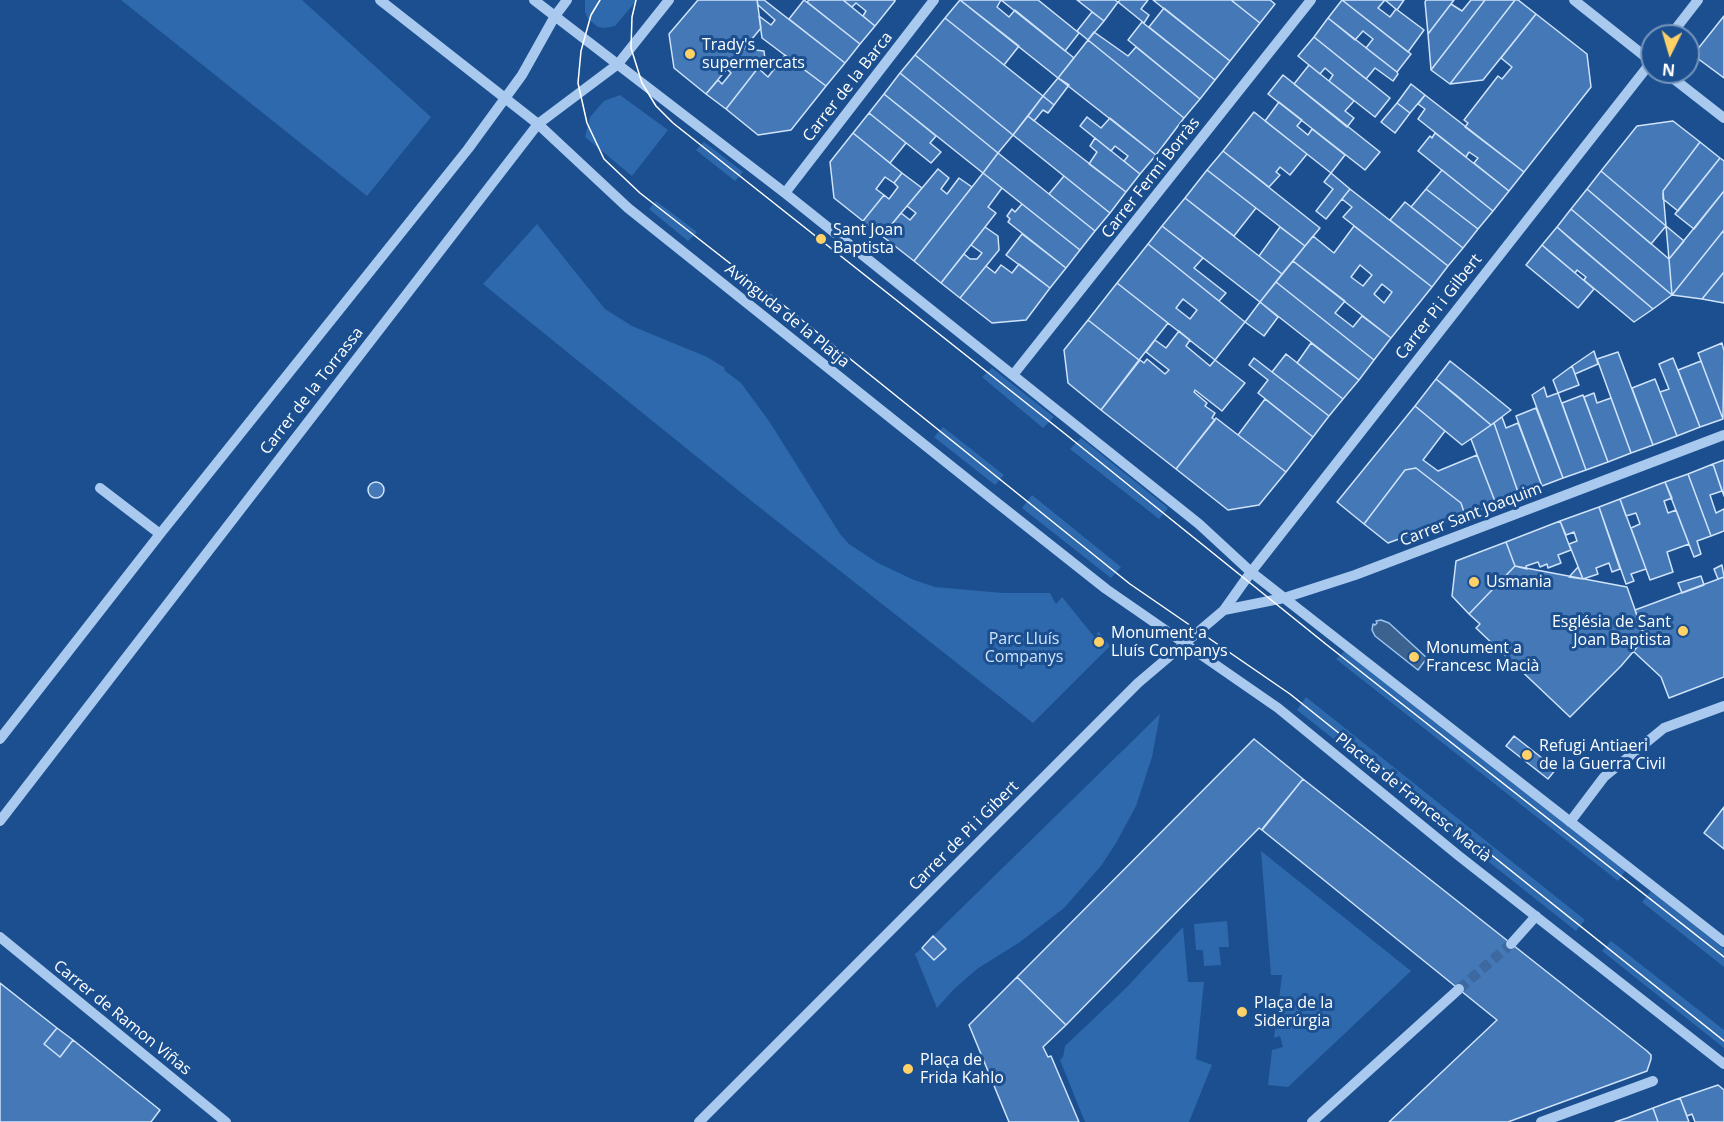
<!DOCTYPE html>
<meta charset="utf-8">
<style>
body{margin:0}
#map{position:relative;width:1724px;height:1122px;overflow:hidden;background:#1b4f8f;font-family:"Open Sans",sans-serif}
canvas{display:block}
.north{position:absolute;left:1640px;top:24px;width:60px;height:60px;box-sizing:border-box;background:#1b4f8f;border:2px solid #7695bc;border-radius:50%;rotate:185deg;font-size:16px;font-weight:700;line-height:24px;text-align:center;color:#fff}
.north::after{content:'';display:block;margin:auto;width:21px;height:27px;background:#ffd166;clip-path:polygon(50% 0,100% 100%,50% 72%,0 100%)}
</style>
<div id="map">
<canvas width="1724" height="1122"></canvas>
<div class="north">N</div>
</div>
<script>
const ctx = document.querySelector('canvas').getContext('2d');
ctx.lineJoin = 'round';
function paint(path, color) { ctx.fillStyle = color; ctx.fill(path, 'evenodd'); }
const poly = rows => new Path2D(rows.map(r => 'M' + r).join(''));
function strokePath(path, color, width, dash) { ctx.strokeStyle = color; ctx.lineWidth = width; ctx.lineCap = dash ? 'butt' : 'round'; ctx.setLineDash(dash || []); ctx.stroke(path); }
function label(font, color, halo, rows, align = 'center') {
  ctx.font = font + ' "Open Sans",sans-serif'; ctx.lineWidth = 6; ctx.setLineDash([]); ctx.textBaseline = 'middle'; ctx.strokeStyle = halo; ctx.fillStyle = color; for (const [text, x, y, turn = 0] of rows) {
    ctx.save(); ctx.translate(x, y); ctx.rotate((+turn || 0) * Math.PI / 180); ctx.textAlign = isNaN(turn) ? turn : align; if (halo) ctx.strokeText(text, 0, 0); ctx.fillText(text, 0, 0); ctx.restore();
  }
}
paint(poly([
 [121,0,302,0,431,117,367,196],
 [585,0,637,0,615,26,605,28,598,27,588,19,585,12],
 [620,95,668,130,632,176,585,137,590,117,596,110,604,101],
 [704,142,743,172,735,181,696,150],
 [656,201,697,232,688,241,649,209],
 [537,224,605,309,632,326,707,357,725,368,724,370,741,383,769,421,840,534,849,544,878,563,914,580,935,587,1003,593,1050,593,1056,604,1062,597,1096,639,1098,631,1110,646,1033,723,754,503,483,284],
 [992,368,1054,417,1043,428,982,377],
 [943,427,1004,475,995,485,934,437],
 [1081,438,1168,508,1159,519,1070,449],
 [1032,495,1121,567,1111,578,1022,508],
 [1346,650,1626,870,1618,881,1336,659],
 [1306,697,1585,920,1576,931,1297,710],
 [1160,714,1152,757,1136,806,1116,843,1101,866,1064,908,1020,942,977,969,953,990,937,1008,915,954,922,948,935,960,946,949,933,936],
 [1261,851,1411,971,1288,1087,1268,1085,1272,1050,1283,1047,1280,1036,1274,1038,1282,975,1271,975],
 [1651,891,1724,949,1724,967,1642,902],
 [1227,921,1229,947,1219,947,1221,965,1204,966,1203,950,1196,950,1194,924],
 [1183,927,1188,982,1204,982,1196,1059,1212,1065,1189,1122,1085,1122,1060,1060,1063,1057,1065,1046,1126,988],
 [1611,941,1724,1030,1724,1048,1602,951]
]), '#2e69ad');
const water = poly([
 [1381,620,1389,623,1427,658,1418,670,1375,636,1372,630,1373,624,1375,625,1377,623,1376,621,1381,620]
]);
paint(water, '#3c6290');
strokePath(water, '#9cc4f0', 1.5);
const building = poly([
 [698,0,757,0,761,28,706,94,674,68,669,34,698,0],
 [757,0,764,0,845,63,826,86,762,38,759,16,771,25,775,20,758,5,757,0],
 [804,0,860,44,845,63,789,19,804,0],
 [809,0,843,0,875,26,860,44,807,2,809,0],
 [843,0,895,0,895,1,875,26,863,16,866,11,856,3,852,7,843,0],
 [960,0,1019,46,1004,65,945,18,960,0],
 [960,0,1001,0,997,7,1009,17,1015,10,1074,58,1058,78,960,0],
 [1001,0,1038,0,1079,33,1065,51,1001,0],
 [1077,0,1115,0,1118,2,1104,21,1077,0],
 [1120,0,1148,0,1141,9,1149,15,1144,23,1118,2,1120,0],
 [1153,0,1231,0,1260,23,1230,61,1153,0],
 [1231,0,1270,0,1275,4,1260,23,1231,0],
 [1342,0,1385,0,1378,8,1390,17,1396,9,1424,30,1408,52,1342,0],
 [1342,0,1411,54,1397,72,1366,48,1373,39,1363,31,1355,40,1328,18,1342,0],
 [1385,0,1404,0,1397,10,1385,0],
 [1426,0,1454,0,1428,34,1425,2,1426,0],
 [1471,0,1485,0,1431,70,1428,34,1451,4,1462,11,1471,0],
 [1485,0,1515,0,1450,84,1431,70,1485,0],
 [1515,0,1518,0,1536,14,1483,80,1450,84,1515,0],
 [1164,8,1230,61,1215,80,1149,27,1164,8],
 [1092,12,1104,21,1088,40,1077,31,1092,12],
 [1536,14,1587,54,1591,87,1524,172,1465,127,1468,123,1464,120,1498,76,1502,79,1512,67,1501,58,1536,14],
 [1724,16,1724,78,1693,55,1724,16],
 [945,18,1043,96,1013,135,915,55,945,18],
 [1328,18,1397,72,1398,74,1393,81,1375,68,1366,79,1314,37,1328,18],
 [1142,22,1215,80,1200,99,1128,40,1142,22],
 [1094,32,1128,56,1136,47,1200,99,1184,118,1088,40,1094,32],
 [1314,37,1390,98,1375,117,1329,81,1333,75,1325,68,1320,74,1298,56,1314,37],
 [1088,40,1184,118,1156,155,1058,78,1088,40],
 [748,44,755,50,764,51,765,59,726,109,706,94,718,80,722,84,731,73,727,69,748,44],
 [785,55,826,86,791,130,758,135,726,109,758,68,768,77,785,55],
 [915,55,1013,135,998,153,900,73,915,55],
 [1309,65,1354,101,1345,111,1354,118,1347,127,1294,84,1309,65],
 [900,73,998,153,983,173,884,94,900,73],
 [1283,75,1380,152,1365,170,1268,94,1283,75],
 [1058,78,1069,85,1054,105,1043,96,1058,78],
 [1411,84,1425,95,1410,113,1397,103,1411,84],
 [884,94,936,136,930,143,941,152,931,163,869,113,884,94],
 [1425,95,1524,172,1509,191,1474,163,1478,158,1469,152,1466,157,1418,119,1425,109,1418,104,1425,95],
 [1043,96,1054,105,1048,113,1043,110,1034,121,1028,116,1043,96],
 [1279,102,1302,120,1297,126,1308,135,1312,129,1345,155,1331,173,1265,121,1279,102],
 [1397,103,1410,113,1395,133,1381,122,1397,103],
 [1254,112,1307,154,1290,175,1280,167,1276,172,1280,175,1269,187,1223,151,1254,112],
 [869,113,906,143,890,163,853,133,869,113],
 [1028,116,1126,192,1110,213,1013,135,1028,116],
 [1087,117,1101,128,1110,118,1156,155,1140,174,1124,161,1128,156,1115,146,1111,151,1080,126,1087,117],
 [1673,121,1700,142,1663,191,1666,226,1601,171,1637,126,1673,121],
 [853,133,902,173,894,183,885,177,876,189,884,195,863,221,834,198,830,162,853,133],
 [1435,133,1509,191,1493,211,1418,151,1430,136,1432,138,1435,133],
 [1095,138,1140,174,1126,192,1089,164,1097,152,1090,146,1095,138],
 [1700,142,1720,158,1678,211,1663,199,1663,191,1700,142],
 [1223,151,1320,228,1305,246,1207,170,1223,151],
 [998,153,1095,231,1080,250,983,173,998,153],
 [1720,158,1724,161,1724,191,1694,229,1675,214,1720,158],
 [938,169,949,178,941,189,947,194,959,178,972,187,914,261,882,236,901,213,910,220,916,213,907,206,938,169],
 [1207,170,1256,208,1234,236,1185,198,1207,170],
 [1442,170,1493,211,1478,229,1426,189,1442,170],
 [1601,171,1666,226,1651,244,1587,189,1601,171],
 [902,173,922,188,882,236,863,221,884,195,889,199,898,187,894,183,902,173],
 [983,173,1002,188,988,207,996,213,941,283,914,261,983,173],
 [1331,173,1350,189,1326,219,1316,211,1333,189,1324,182,1331,173],
 [1064,176,1110,213,1095,231,1049,194,1064,176],
 [1350,189,1448,266,1432,287,1343,217,1352,207,1342,199,1350,189],
 [1426,189,1478,229,1463,248,1411,207,1426,189],
 [1587,189,1669,259,1672,295,1571,209,1587,189],
 [1724,191,1724,230,1672,295,1669,259,1724,191],
 [1185,198,1282,274,1260,302,1162,226,1185,198],
 [1405,202,1463,248,1448,266,1390,220,1405,202],
 [1022,204,1080,250,1066,268,1008,222,1010,219,1007,216,1012,209,1015,212,1022,204],
 [1571,209,1646,273,1672,295,1653,309,1626,286,1557,227,1571,209],
 [1162,226,1203,258,1194,268,1226,293,1219,301,1148,244,1162,226],
 [1354,226,1432,287,1391,338,1293,261,1313,236,1334,253,1354,226],
 [1360,265,1372,275,1363,286,1351,277,1360,265],
 [1382,284,1392,292,1384,303,1374,294,1382,284],
 [1666,226,1684,241,1669,259,1666,226],
 [985,227,998,236,999,250,960,298,941,283,964,254,970,259,977,259,982,253,971,245,985,227],
 [1280,227,1305,246,1282,274,1259,256,1280,227],
 [1557,227,1575,243,1653,309,1634,322,1584,280,1586,277,1577,270,1575,273,1551,253,1542,245,1557,227],
 [1724,230,1724,272,1702,299,1672,295,1724,230],
 [1022,234,1066,268,1050,288,1006,255,1022,234],
 [1148,244,1245,322,1215,360,1117,283,1148,244],
 [1183,299,1197,310,1190,319,1176,308,1183,299],
 [1542,245,1594,289,1578,308,1526,265,1542,245],
 [1293,261,1345,301,1335,313,1353,327,1362,316,1391,338,1374,360,1276,282,1293,261],
 [1019,264,1050,288,1026,320,992,323,960,298,986,266,995,273,1001,265,1012,273,1019,264],
 [1724,272,1724,303,1702,299,1715,283,1724,272],
 [1276,282,1374,360,1359,380,1260,302,1276,282],
 [1117,283,1168,323,1139,360,1088,320,1117,283],
 [1260,302,1278,317,1264,336,1245,322,1260,302],
 [1088,320,1139,360,1101,410,1068,383,1064,350,1088,320],
 [1179,331,1190,340,1186,346,1210,366,1215,360,1245,383,1222,411,1195,390,1194,392,1207,403,1205,406,1215,413,1212,418,1215,420,1176,469,1101,410,1140,360,1144,363,1147,359,1165,374,1169,370,1146,352,1155,340,1166,348,1179,331],
 [1311,343,1359,380,1343,399,1297,363,1311,343],
 [1722,343,1724,351,1723,419,1698,353,1722,343],
 [1594,351,1598,364,1575,374,1572,366,1594,351],
 [1618,352,1653,445,1631,453,1597,359,1618,352],
 [1286,354,1343,399,1329,416,1272,372,1286,354],
 [1254,358,1329,416,1313,437,1258,393,1268,380,1249,365,1254,358],
 [1673,358,1700,427,1677,436,1660,392,1669,389,1659,364,1673,358],
 [1450,361,1474,380,1511,410,1491,425,1436,379,1450,361],
 [1701,361,1723,419,1700,427,1678,370,1701,361],
 [1572,366,1579,385,1558,393,1553,380,1572,366],
 [1436,379,1456,395,1491,425,1462,445,1415,406,1436,379],
 [1655,379,1677,436,1653,445,1632,388,1655,379],
 [1544,387,1547,397,1558,393,1586,470,1563,478,1532,395,1544,387],
 [1594,393,1597,403,1611,398,1631,453,1608,462,1584,397,1594,393],
 [1583,395,1608,462,1586,470,1562,403,1583,395],
 [1265,399,1313,437,1286,472,1238,435,1265,399],
 [1415,406,1445,431,1423,460,1438,471,1477,455,1496,504,1465,515,1461,503,1416,468,1405,470,1364,524,1337,502,1415,406],
 [1536,408,1563,478,1542,486,1516,416,1536,408],
 [1502,417,1506,428,1518,423,1542,486,1519,495,1494,423,1502,417],
 [1216,418,1286,472,1259,505,1228,510,1176,469,1216,418],
 [1494,423,1519,495,1496,504,1471,439,1494,423],
 [1724,460,1724,496,1713,464,1724,460],
 [1713,464,1722,491,1710,495,1716,513,1724,509,1724,531,1711,536,1688,474,1713,464],
 [1416,468,1461,503,1465,515,1388,543,1364,524,1405,470,1416,468],
 [1688,474,1711,536,1697,541,1701,554,1694,557,1665,482,1688,474],
 '368 490a8 8 0 1 1 16 0a8 8 0 1 1-16 0Z',
 [1665,482,1672,498,1664,501,1668,513,1676,510,1689,544,1667,552,1673,572,1650,580,1631,528,1640,524,1636,513,1626,516,1620,499,1665,482],
 [1620,499,1646,569,1631,574,1634,581,1626,584,1599,507,1620,499],
 [1599,507,1620,569,1612,572,1609,563,1596,568,1598,574,1583,579,1569,544,1577,541,1574,532,1566,535,1560,521,1599,507],
 [1560,521,1571,550,1558,555,1561,563,1548,568,1547,564,1540,567,1538,562,1526,566,1527,569,1515,566,1506,542,1560,521],
 [1506,542,1515,566,1469,614,1452,596,1456,561,1506,542],
 [1722,565,1724,577,1718,579,1714,569,1722,565],
 [1515,566,1627,587,1645,638,1621,666,1570,717,1476,628,1480,624,1469,614,1515,566],
 [1578,567,1583,579,1569,577,1578,567],
 [1701,576,1704,585,1682,593,1678,583,1701,576],
 [1724,577,1724,677,1669,698,1661,677,1633,651,1645,638,1635,610,1724,577],
 [1514,736,1556,769,1548,779,1506,746,1514,736],
 [1254,739,1303,779,1263,828,1262,830,1259,828,1066,1025,1017,977,1254,739],
 [1303,779,1647,1051,1651,1055,1651,1059,1647,1071,1508,1122,1389,1122,1497,1020,1262,830,1303,779],
 [1724,807,1724,849,1704,833,1724,807],
 [933,936,946,949,934,960,922,948,933,936],
 [1017,977,1066,1025,1043,1047,1048,1057,1051,1056,1079,1122,1009,1122,969,1025,1017,977],
 [0,983,57,1028,44,1044,60,1057,73,1040,160,1110,151,1122,0,1122,0,983],
 [57,1028,73,1040,60,1057,44,1044,57,1028],
 [1718,1085,1724,1090,1724,1122,1695,1122,1692,1114,1687,1116,1680,1098,1718,1085],
 [1680,1098,1689,1122,1658,1122,1653,1108,1680,1098],
 [1653,1108,1658,1122,1615,1122,1627,1118,1653,1108]
]);
paint(building, '#4478b7');
strokePath(building, '#cfe3fa', 1.5);
strokePath(poly([
 [1459,989,1511,944]
]), '#3d69a0', 10, [10, 5]);
strokePath(poly([
 [380,0,538,124,628,208,991,498,1106,589,1278,708,1459,856,1724,1064],
 [534,0,785,193,1199,524,1251,572,1724,942],
 [1574,0,1652,62],
 [1670,36,1698,0],
 [1665,72,1724,118],
 [785,193,934,0],
 [1013,375,1311,0],
 [100,488,160,534],
 [1224,610,1284,598,1355,575,1724,435],
 [0,739,160,534,468,149,522,75,555,16,567,0],
 [0,821,538,124,618,64,669,0],
 [1570,822,1604,777,1664,728,1724,706],
 [0,937,226,1122],
 [1511,944,1536,916],
 [699,1122,1138,683,1224,610,1251,572,1652,61],
 [1312,1122,1459,989],
 [1541,1122,1653,1081]
]), '#a9c9ee', 10);
strokePath(poly([
 [600,0,591,15,581,51,578,83,587,123,604,159,640,193,777,300,1130,584,1290,694,1724,1041],
 [636,0,632,17,631,48,642,83,656,106,673,123,1064,433,1327,645,1724,957]
]), '#fff', 1.5);
for (const [x, y, r, color] of [
 [690,54,6,"#ffd166"],
 [821,239,6,"#ffd166"],
 [1474,582,6,"#ffd166"],
 [1683,631,6,"#ffd166"],
 [1099,642,6,"#ffd166"],
 [1414,657,6,"#ffd166"],
 [1527,755,6,"#ffd166"],
 [1242,1012,6,"#ffd166"],
 [908,1069,6,"#ffd166"]
]) { const dot = new Path2D(); dot.arc(x, y, r, 0, 2 * Math.PI); ctx.fillStyle = color; ctx.fill(dot); strokePath(dot, '#1b4f8f', 2); }
label('16px', '#fff', '#1b4f8f', [
 ["Trady's",702,45],
 ["supermercats",702,63],
 ["Sant Joan",833,230],
 ["Baptista",833,248],
 ["Usmania",1486,582],
 ["Església de Sant",1671,622,"right"],
 ["Joan Baptista",1671,640,"right"],
 ["Monument a",1111,633],
 ["Lluís Companys",1111,651],
 ["Monument a",1426,648],
 ["Francesc Macià",1426,666],
 ["Refugi Antiaeri",1539,746],
 ["de la Guerra Civil",1539,764],
 ["Plaça de la",1254,1003],
 ["Siderúrgia",1254,1021],
 ["Plaça de",920,1060],
 ["Frida Kahlo",920,1078]
], 'left');
label('16px', '#fff', '#1b4f8f', [
 ["Carrer de la Barca",848,87,-52],
 ["Carrer Fermí Borràs",1151,178,-52],
 ["Carrer Pi i Gilbert",1439,307,-52],
 ["Avinguda de la Platja",787,316,39],
 ["Carrer de la Torrassa",312,391,-52],
 ["Carrer Sant Joaquim",1471,515,-21],
 ["Placeta de Francesc Macià",1413,798,39],
 ["Carrer de Pi i Gibert",964,836,-45],
 ["Carrer de Ramon Viñas",122,1018,39]
]);
label('16px', '#cfe3fa', '#1b4f8f', [
 ["Parc Lluís",1024,639],
 ["Companys",1024,657]
]);
</script>
